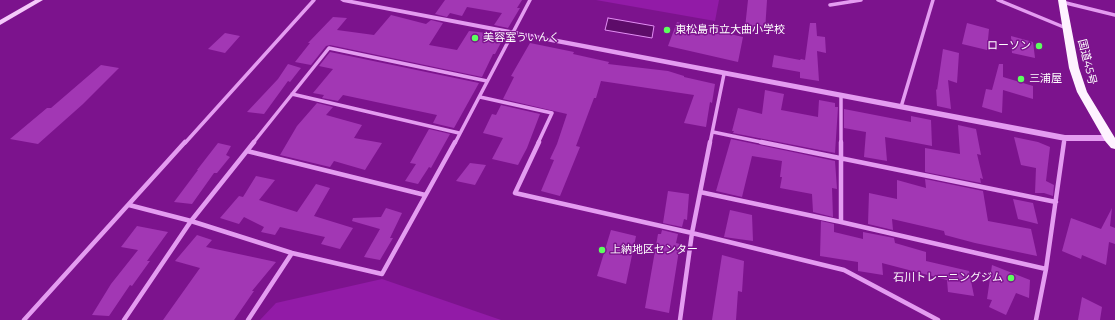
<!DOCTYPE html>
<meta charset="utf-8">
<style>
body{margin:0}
canvas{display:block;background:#7c138d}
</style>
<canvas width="1115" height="320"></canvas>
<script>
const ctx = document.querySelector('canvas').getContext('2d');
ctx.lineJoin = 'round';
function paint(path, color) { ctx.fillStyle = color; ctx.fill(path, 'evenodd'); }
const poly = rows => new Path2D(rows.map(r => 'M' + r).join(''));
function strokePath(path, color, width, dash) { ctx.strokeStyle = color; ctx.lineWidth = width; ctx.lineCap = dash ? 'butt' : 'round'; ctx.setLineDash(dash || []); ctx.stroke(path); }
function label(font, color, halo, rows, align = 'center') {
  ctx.font = font + ' Montserrat,"Noto Sans JP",sans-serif'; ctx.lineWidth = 3; ctx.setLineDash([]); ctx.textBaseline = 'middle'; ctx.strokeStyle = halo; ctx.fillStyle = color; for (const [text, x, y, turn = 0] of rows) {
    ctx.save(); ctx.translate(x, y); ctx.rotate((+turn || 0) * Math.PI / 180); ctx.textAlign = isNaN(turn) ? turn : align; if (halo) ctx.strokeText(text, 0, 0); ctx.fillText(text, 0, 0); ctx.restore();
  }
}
paint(poly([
 [596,0,719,0,715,21],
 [382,279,501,320,260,320,276,303]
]), '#921ba7');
const water = poly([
 [608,18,654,26,652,38,605,30,608,18]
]);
paint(water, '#5d0c69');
strokePath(water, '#e38ef4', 1);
paint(poly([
 [445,0,522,0,517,8,520,8,508,28,494,25,502,13,467,7,462,16,450,13,447,17,435,14],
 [748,0,767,0,765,31,745,28],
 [391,15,426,24,431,20,443,23,429,45,457,50,469,31,505,35,495,54,493,54,482,77,330,45,326,46,311,65,295,62,310,43,308,43,333,17,347,18,337,30,374,35],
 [677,22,743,37,738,62,668,46],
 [810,23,816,23,817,36,825,37,826,53,817,51,819,81,800,78,800,72,772,67,774,55,800,60,801,59,805,60],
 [967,23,989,29,987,50,962,44],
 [225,33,240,36,225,53,208,49],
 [1011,36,1033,42,1035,58,1012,53],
 [530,43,574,52,573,54,609,62,608,64,668,71,684,76,684,77,715,84,712,103,710,102,706,127,684,123,694,95,601,81,596,98,594,98,576,146,580,147,560,196,541,191,554,160,550,159,557,144,567,114,503,99,514,77,511,76],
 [943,49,959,53,957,83,948,80,951,109,937,106,936,89,937,90],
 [330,52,479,83,454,128,433,123,437,115,343,95,338,101,322,98,324,95,313,93,333,69,319,66],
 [288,64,301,68,290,82,288,81,264,114,247,112,278,79],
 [999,64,1003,64,1003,77,1033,86,1033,99,1003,90,1002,113,982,107,986,89,992,90],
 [101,65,119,68,83,104,38,144,10,139,47,108,51,108],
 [765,90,784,94,781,110,818,117,819,100,835,103,835,107,838,107,835,153,733,133,734,131,732,131,738,108,762,114],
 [317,103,333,107,326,115,362,125,354,138,382,143,365,170,334,161,330,167,280,155,297,126],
 [501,105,540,114,527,148,518,165,492,159,503,138,483,133,492,114,496,115],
 [844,109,911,122,911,116,931,120,932,146,885,137,887,161,864,157,866,132,844,128],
 [958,125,976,129,981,155,977,154,983,179,980,178,981,183,925,172,925,148,960,154],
 [429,129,450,134,431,168,429,167,418,184,405,181,416,164,410,163],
 [1014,137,1038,142,1050,147,1046,181,1054,185,1053,196,1044,193,1035,193,1036,168,1021,165],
 [731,139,835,161,837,189,832,188,833,217,813,212,812,194,780,188,782,177,780,177,782,161,752,156,742,197,716,191],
 [218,143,231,146,226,155,230,157,217,173,214,173,192,204,174,202,198,170,197,170],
 [470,163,486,165,475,185,456,181],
 [256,176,275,180,259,200,297,212,316,184,330,188,314,216,353,228,340,249,321,244,325,237,280,227,275,235,261,232,264,227,244,217,239,224,220,218,239,196,243,197],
 [925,179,983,191,988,221,1031,229,1037,256,975,243,945,235,944,231,892,219,893,230,868,224,869,193,897,199,897,180,926,188],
 [668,191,689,194,687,220,684,219,682,227,663,223],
 [1013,199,1033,203,1038,224,1018,219],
 [386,208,402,213,390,238,393,238,380,260,364,257,380,229,352,221,353,218,381,217],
 [1112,208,1110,226,1115,228,1115,244,1109,242,1106,265,1082,255,1081,259,1062,251,1071,218,1101,229],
 [730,210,752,215,753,241,724,237],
 [821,221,834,224,834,232,863,239,863,232,894,238,895,243,926,252,926,261,969,271,974,296,948,292,947,280,882,263,883,275,858,271,858,262,820,256],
 [137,226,168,232,147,261,150,261,132,286,130,285,109,316,92,315,111,284,138,250,121,247],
 [611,230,636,236,626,284,597,276],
 [662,230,678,234,676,243,680,244,669,313,645,308,658,234,661,234],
 [197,235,212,240,206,247,276,262,252,291,254,291,234,320,163,320,200,268,175,261],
 [722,255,744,261,742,292,738,291,736,320,712,320],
 [992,265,1030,280,1029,298,1016,293,1006,315,989,307,992,300,987,299],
 [1082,297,1102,307,1100,320,1078,320]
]), '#a237b4');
strokePath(poly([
 [998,0,1066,28],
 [1062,2,1115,15],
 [830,5,861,0],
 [292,94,459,133],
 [841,96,841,143],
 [480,97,552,113,538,143],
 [901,107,933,0],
 [713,132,766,143],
 [185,143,314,0],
 [253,143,329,48,487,81],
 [455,143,530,0],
 [710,143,724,74],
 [1064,143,1065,138]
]), '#e49cf1', 3.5);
strokePath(poly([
 [539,142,515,193,692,233,844,270,938,320],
 [761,142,1056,202],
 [841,142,841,222],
 [247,151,425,195],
 [700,192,841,222,1046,269],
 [129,205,191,221,292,253,382,274,455,142],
 [24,320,185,142],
 [124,320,191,221,254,142],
 [248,320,292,253],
 [680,320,692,233,710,142],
 [1036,320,1046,269,1064,142]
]), '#e49cf1', 4.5);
paint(poly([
 [340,0,352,0,1065,135,1109,135,1112,138,1109,141,1065,141,343,2,340,0]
]), '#e49cf1');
paint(poly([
 [35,0,43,0,0,25,0,20,35,0]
]), '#f5cafb');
paint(poly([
 [1058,0,1066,0,1079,68,1087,92,1115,138,1115,149,1111,148,1105,141,1077,92,1069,68,1058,0]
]), '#fef2ff');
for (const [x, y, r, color] of [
 [667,30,4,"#5cff5e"],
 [475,38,4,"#5cff5e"],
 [1039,46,4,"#5cff5e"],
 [1021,79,4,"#5cff5e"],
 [602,250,4,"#5cff5e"],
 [1011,278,4,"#5cff5e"]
]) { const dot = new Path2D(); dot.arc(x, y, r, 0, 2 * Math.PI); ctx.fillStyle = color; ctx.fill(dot); strokePath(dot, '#7c138d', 1.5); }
label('11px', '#fff', '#7c138d', [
 ["東松島市立大曲小学校",675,30],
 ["美容室ういんく",483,38],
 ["ローソン",1031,46,"right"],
 ["三浦屋",1029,79],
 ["上納地区センター",610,250],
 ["石川トレーニングジム",1003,278,"right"]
], 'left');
label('11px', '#fff', '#7c138d', [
 ["国道45号",1087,62,76]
]);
</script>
